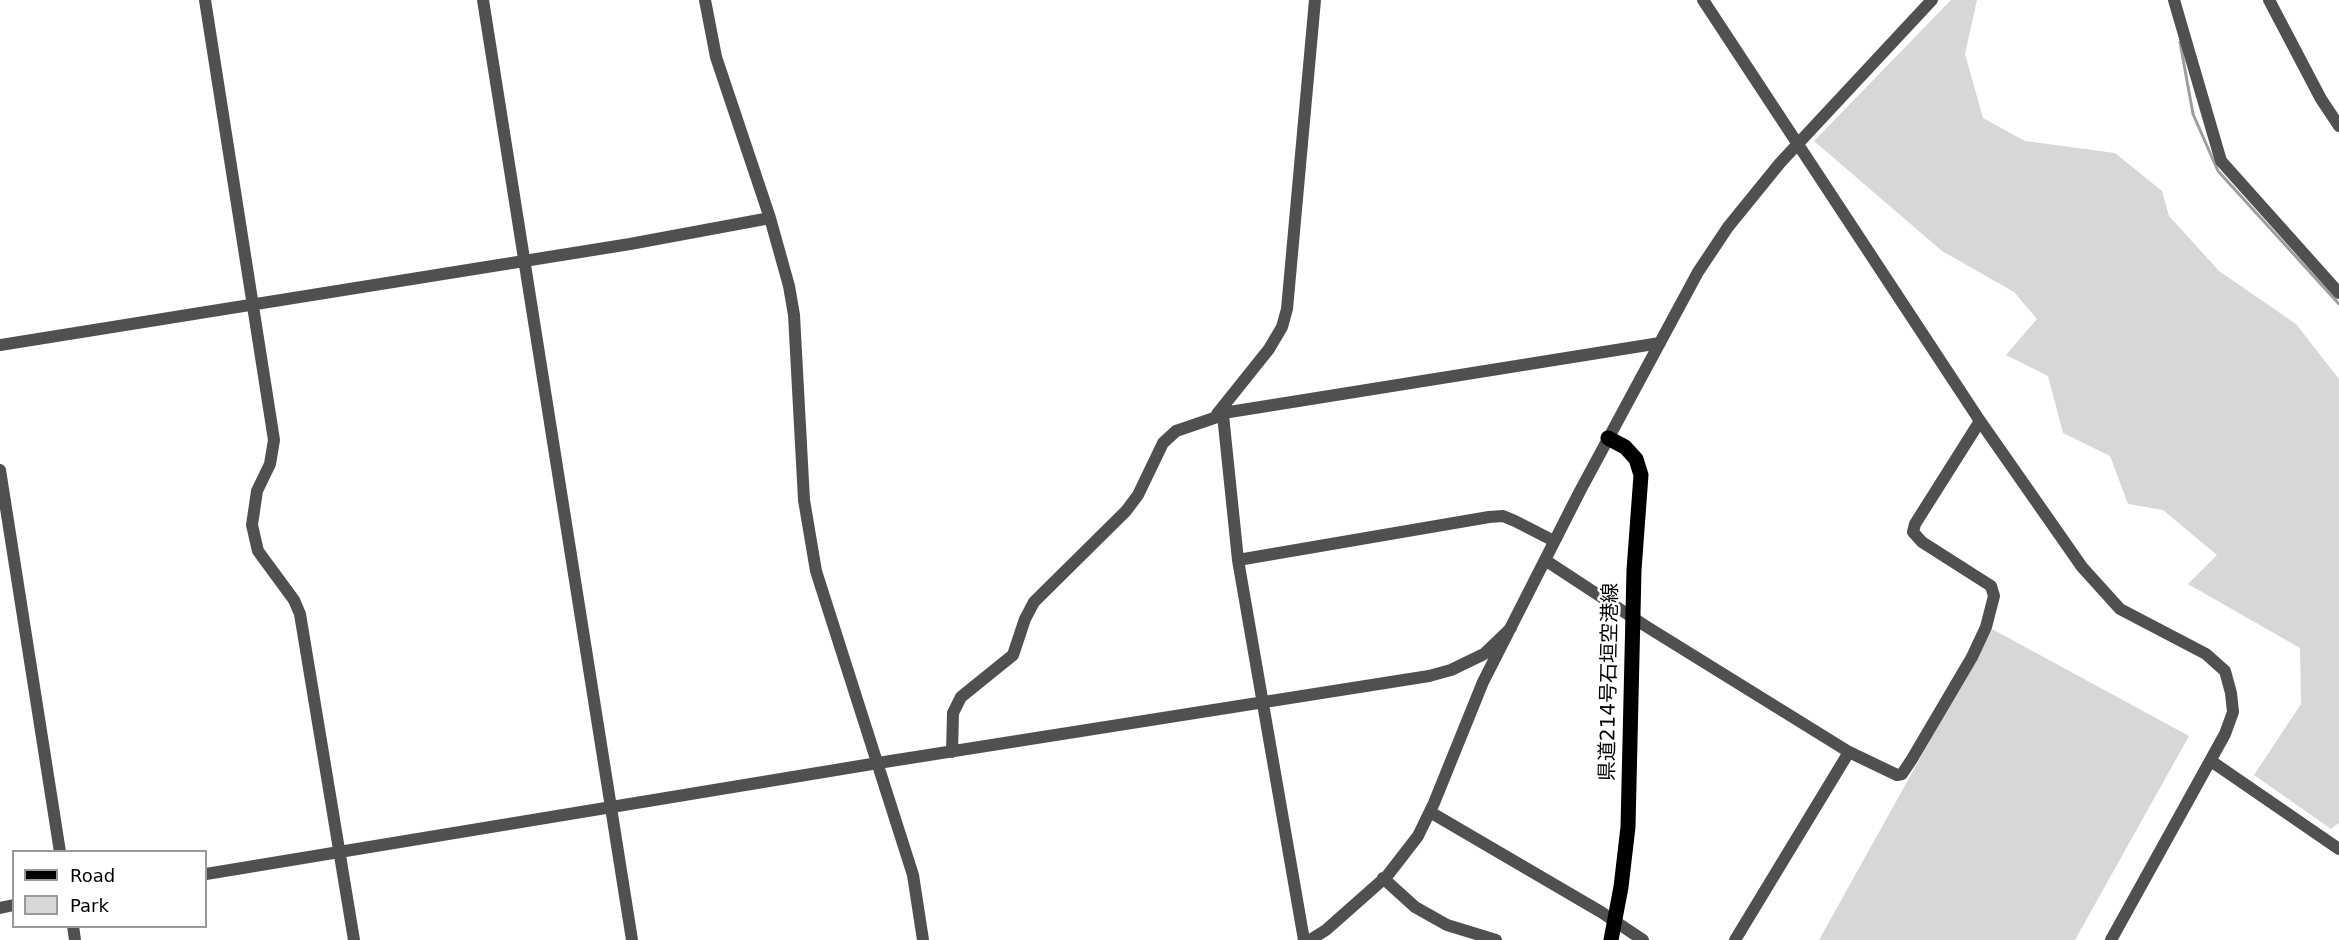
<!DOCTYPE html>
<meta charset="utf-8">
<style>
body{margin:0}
#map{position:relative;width:2339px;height:940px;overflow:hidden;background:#fff;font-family:"DejaVu Sans",sans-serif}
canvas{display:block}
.legend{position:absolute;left:12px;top:850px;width:195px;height:78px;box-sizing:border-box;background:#fff;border:2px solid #999;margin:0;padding:8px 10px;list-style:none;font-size:18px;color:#000}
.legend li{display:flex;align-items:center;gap:12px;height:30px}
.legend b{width:30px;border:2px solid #999}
</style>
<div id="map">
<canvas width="2339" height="940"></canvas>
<ul class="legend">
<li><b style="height:8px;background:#000"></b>Road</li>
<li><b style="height:16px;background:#d7d7d7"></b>Park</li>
</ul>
</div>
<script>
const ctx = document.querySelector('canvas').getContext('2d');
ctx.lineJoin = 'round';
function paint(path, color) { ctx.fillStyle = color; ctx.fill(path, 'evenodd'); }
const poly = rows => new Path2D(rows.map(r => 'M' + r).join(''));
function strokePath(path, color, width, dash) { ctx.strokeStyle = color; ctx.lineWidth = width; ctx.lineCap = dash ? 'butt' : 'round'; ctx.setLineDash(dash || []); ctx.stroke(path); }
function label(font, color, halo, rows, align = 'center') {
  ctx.font = font + ' "DejaVu Sans","Noto Sans JP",sans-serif'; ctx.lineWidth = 5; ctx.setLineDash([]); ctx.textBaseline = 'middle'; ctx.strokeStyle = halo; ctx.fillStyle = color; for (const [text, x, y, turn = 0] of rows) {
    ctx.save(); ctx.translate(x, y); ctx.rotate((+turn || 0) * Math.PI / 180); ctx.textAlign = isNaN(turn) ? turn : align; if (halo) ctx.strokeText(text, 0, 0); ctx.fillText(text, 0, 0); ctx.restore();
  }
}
paint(poly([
 [1951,0,1977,0,1965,54,1983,118,2025,141,2115,153,2162,191,2169,216,2219,271,2296,324,2339,379,2339,823,2331,829,2254,775,2301,704,2300,648,2188,584,2217,555,2163,510,2128,504,2110,456,2063,433,2048,376,2006,355,2037,319,2014,292,1942,251,1814,141],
 [1992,629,2189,736,2075,940,1819,940]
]), '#d7d7d7');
strokePath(poly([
 [2180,42,2193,114,2218,171,2339,304]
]), '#9e9e9e', 3);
strokePath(poly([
 [205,0,274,440,270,464,257,491,252,525,258,551,294,600,300,614,354,940],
 [483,0,632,940],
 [705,0,716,57,770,218,789,286,794,315,804,500,816,571,913,875,923,940],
 [1703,0,1980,421,2082,567,2120,609,2206,654,2225,671,2231,693,2233,712,2225,734,2111,940],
 [2174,0,2221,161,2339,293],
 [2269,0,2321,99,2339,126],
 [0,345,630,244,770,218],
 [1217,414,1660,343],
 [1217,414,1269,349,1282,327,1287,309,1315,0],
 [1223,415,1238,560,1304,940],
 [0,470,60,852],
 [1238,560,1489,517,1503,516,1515,521,1554,541],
 [1545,560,1644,625,1849,752,1897,775,1902,774,1912,759,1972,657,1986,627,1994,596,1991,586,1922,542,1913,532,1915,524,1980,421],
 [952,752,953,713,961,697,1013,655,1025,619,1034,602,1126,511,1138,495,1163,443,1176,431,1223,415],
 [2211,761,2339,849],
 [1430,812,1601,912,1643,940],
 [206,874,878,763,1429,676,1451,670,1484,654,1511,628],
 [1383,878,1415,907,1447,925,1496,940],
 [0,908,14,905],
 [73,926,75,940],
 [1310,940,1326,930,1387,876,1418,836,1434,803,1483,682,1580,491,1698,272,1728,227,1780,163,1932,0],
 [1735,940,1849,752]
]), '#505050', 12);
strokePath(poly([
 [1608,438,1625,447,1636,459,1641,475,1634,570,1628,827,1621,887,1611,940]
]), '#000', 15);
label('20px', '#000', '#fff', [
 ["県道214号石垣空港線",1610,682,-89]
]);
</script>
